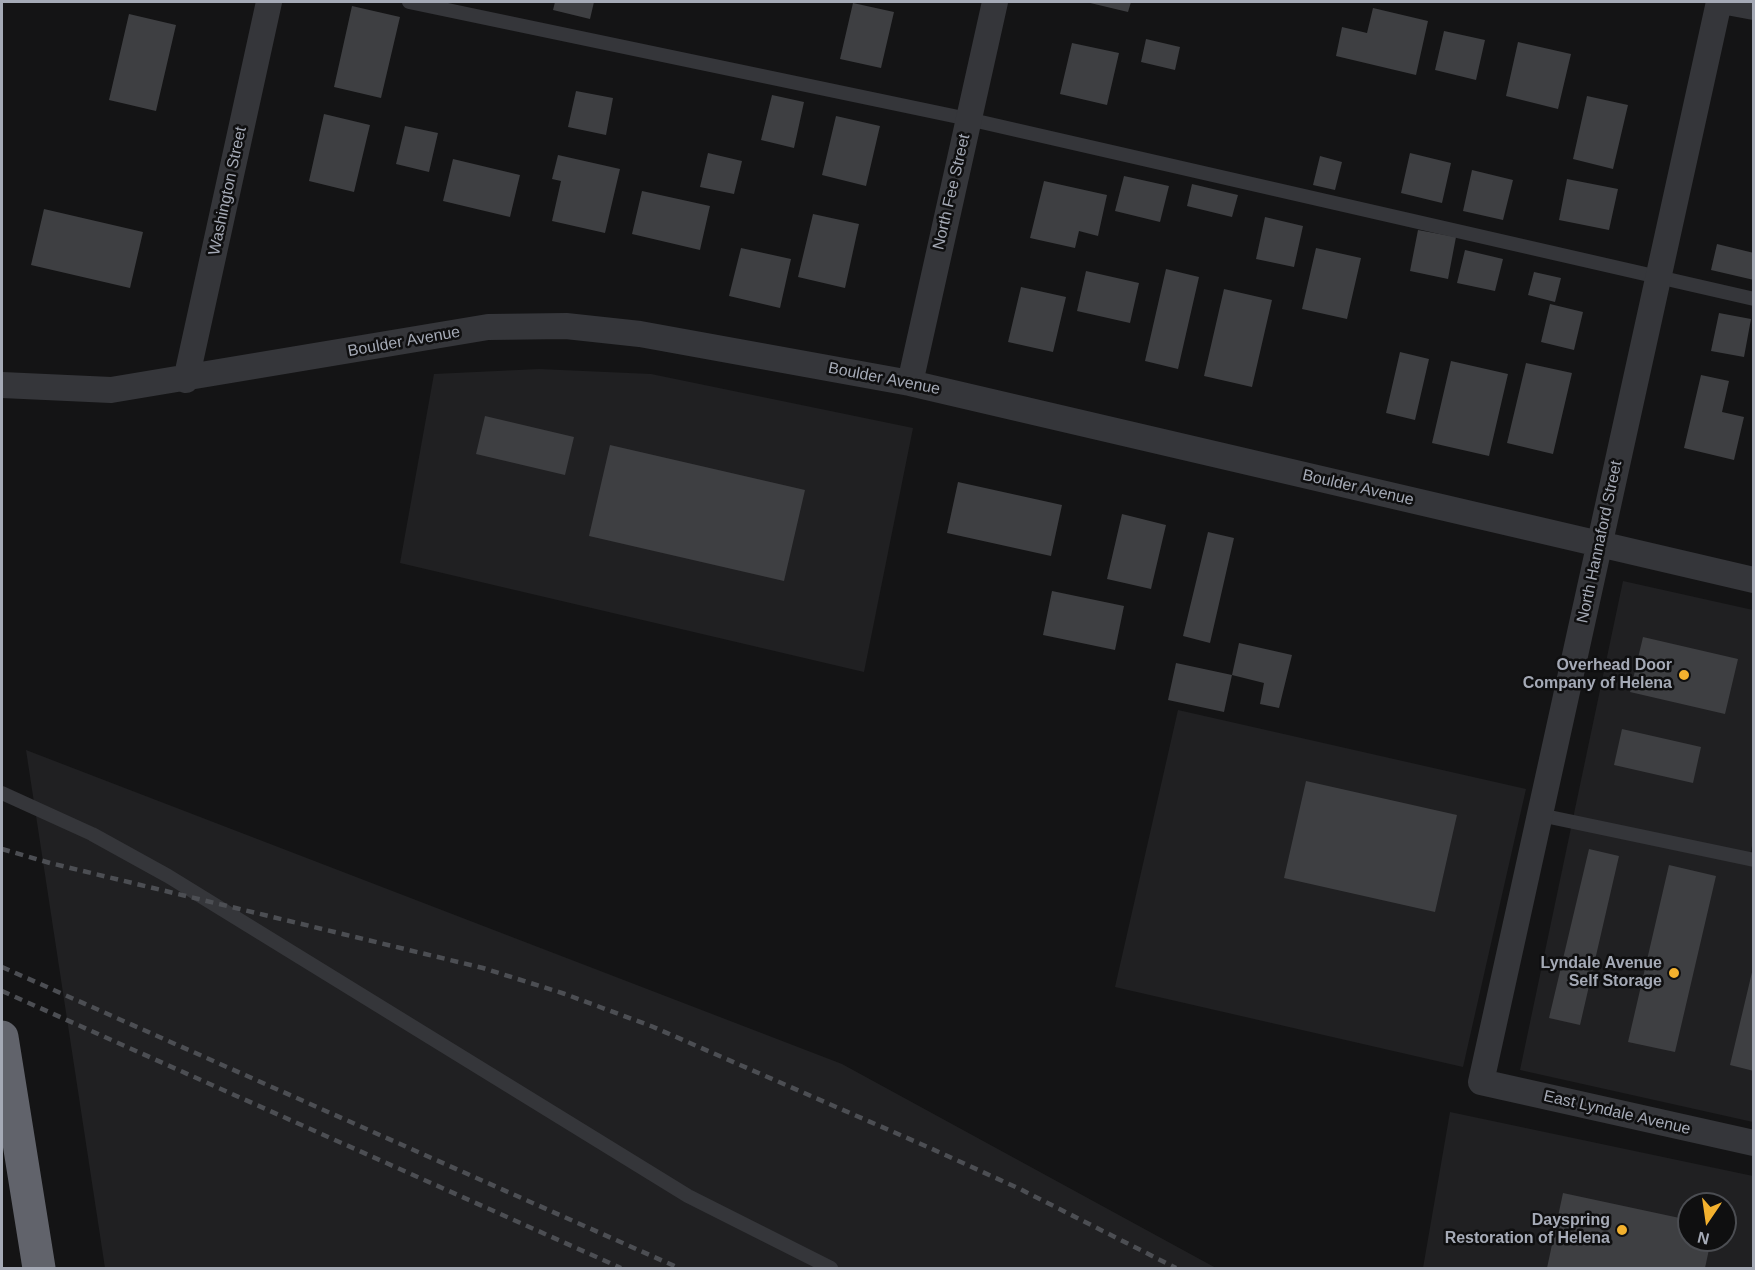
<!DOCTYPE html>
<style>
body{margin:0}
#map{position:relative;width:1755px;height:1270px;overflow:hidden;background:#141415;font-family:Arial,sans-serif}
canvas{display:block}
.frame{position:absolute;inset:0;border:3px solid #a5aab6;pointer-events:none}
.north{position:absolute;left:1677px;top:1192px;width:60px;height:60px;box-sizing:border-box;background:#0f0f10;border:2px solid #4b4d52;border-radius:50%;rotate:193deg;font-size:16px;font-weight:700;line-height:24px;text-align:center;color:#a5aab6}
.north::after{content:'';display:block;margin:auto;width:21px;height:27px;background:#f3b12e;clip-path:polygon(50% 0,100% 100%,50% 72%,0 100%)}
</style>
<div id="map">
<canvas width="1755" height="1270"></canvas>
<div class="frame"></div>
<div class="north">N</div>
</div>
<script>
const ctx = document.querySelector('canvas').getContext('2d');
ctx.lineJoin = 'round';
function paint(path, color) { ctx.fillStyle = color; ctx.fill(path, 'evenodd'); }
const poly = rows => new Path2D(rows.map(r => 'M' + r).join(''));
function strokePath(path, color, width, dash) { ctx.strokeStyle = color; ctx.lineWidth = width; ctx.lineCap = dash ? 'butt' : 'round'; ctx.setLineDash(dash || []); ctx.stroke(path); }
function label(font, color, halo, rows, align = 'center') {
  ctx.font = font + ' Arial,sans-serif'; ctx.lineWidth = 5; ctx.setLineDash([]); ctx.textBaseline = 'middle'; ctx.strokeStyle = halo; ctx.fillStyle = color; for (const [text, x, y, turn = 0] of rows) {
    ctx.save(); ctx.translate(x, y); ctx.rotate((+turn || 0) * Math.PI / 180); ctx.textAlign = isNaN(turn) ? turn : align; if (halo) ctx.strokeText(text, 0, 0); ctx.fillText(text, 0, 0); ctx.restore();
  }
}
paint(poly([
 [539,369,651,374,913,428,864,672,400,563,434,374],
 [1623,581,1753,610,1754,837,1749,859,1754,860,1753,1122,1520,1070],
 [1178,710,1526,789,1463,1067,1115,987],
 [26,750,842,1064,1216,1268,105,1268],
 [1450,1112,1753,1176,1753,1268,1423,1268],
 [1689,1204,1725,1204,1725,1240,1689,1240]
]), '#202022');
paint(poly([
 [555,2,594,2,590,19,553,10],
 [1086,2,1131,2,1128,12],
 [853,3,894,12,881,68,840,59],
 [352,6,400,17,381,98,334,87],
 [1373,8,1428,21,1416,75,1336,56,1342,27,1367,33],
 [129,14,176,25,156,111,109,100],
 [1444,31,1485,40,1476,80,1435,70],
 [1146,39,1180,47,1175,70,1141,62],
 [1518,42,1571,54,1558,109,1506,96],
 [1072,43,1119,53,1107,105,1060,94],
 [576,91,613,98,606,135,568,127],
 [772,95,804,102,794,148,761,140],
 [1587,96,1628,105,1613,169,1573,159],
 [324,114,370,125,354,192,309,181],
 [836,116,880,126,866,186,822,175],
 [405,126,438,133,429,172,396,164],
 [708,153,742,161,734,194,700,187],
 [1410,153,1451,163,1442,203,1401,193],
 [558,155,620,169,605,233,552,221,561,181,552,179],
 [1320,156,1342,162,1335,190,1313,185],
 [453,159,520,175,510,217,443,201],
 [1472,170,1513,180,1503,220,1463,211],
 [1124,176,1169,186,1160,222,1115,211],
 [1567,179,1618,189,1609,230,1559,220],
 [1044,181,1107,195,1098,236,1079,231,1075,248,1030,238],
 [1192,184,1238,195,1232,217,1187,206],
 [642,191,710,206,700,250,632,234],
 [44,209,143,232,130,288,31,265],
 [813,214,859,224,845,288,798,277],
 [1265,217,1303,226,1294,267,1256,259],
 [1418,230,1456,237,1448,279,1410,271],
 [1717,244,1754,253,1754,280,1711,270],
 [741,248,791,259,780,308,729,296],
 [1316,248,1361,258,1347,319,1302,309],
 [1465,250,1503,259,1495,291,1457,283],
 [1166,269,1199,277,1178,369,1145,361],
 [1086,271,1139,283,1130,323,1077,311],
 [1534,272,1561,278,1555,302,1528,295],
 [1021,287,1066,297,1053,352,1008,342],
 [1224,289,1272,300,1252,387,1204,376],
 [1550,304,1583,312,1574,350,1541,342],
 [1719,313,1751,319,1744,357,1711,351],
 [1400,352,1429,359,1415,420,1386,413],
 [1451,361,1508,374,1489,456,1432,443],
 [1526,363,1572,373,1553,454,1507,443],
 [1701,375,1729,381,1722,412,1744,417,1734,460,1684,448],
 [485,416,574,437,565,475,476,454],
 [610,445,805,490,784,581,589,536],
 [958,482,1062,505,1051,556,947,533],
 [1122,514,1166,525,1151,589,1107,579],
 [1208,532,1234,538,1210,643,1183,636],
 [1052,591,1124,606,1115,650,1043,635],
 [1643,637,1738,659,1725,714,1630,692],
 [1239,643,1292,655,1279,708,1260,704,1264,683,1232,675],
 [1176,663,1232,675,1224,712,1168,700],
 [1622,729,1701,747,1693,783,1614,765],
 [1306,781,1457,815,1435,912,1284,878],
 [1589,849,1619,856,1580,1025,1549,1018],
 [1669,865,1716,876,1675,1052,1628,1042],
 [1753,968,1754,968,1754,1071,1730,1065],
 [1563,1193,1689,1220,1689,1240,1711,1240,1705,1268,1547,1268]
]), '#3e3f42');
strokePath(poly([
 [409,2,968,119,1754,299],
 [2,793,92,834,168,876,688,1196,831,1268],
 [1540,815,1754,860]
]), '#35363a', 14);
strokePath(poly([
 [1719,2,1481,1082,1754,1143],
 [1727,2,1754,7],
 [186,380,269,2],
 [910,383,995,2],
 [2,385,111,390,488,327,566,326,640,334,910,383,1754,580]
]), '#35363a', 26);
strokePath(poly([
 [2,1037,39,1268]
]), '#61636b', 33);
strokePath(poly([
 [2,849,50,863,483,968,565,994,651,1026,930,1148,1020,1189,1176,1268],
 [2,967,679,1268],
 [2,991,621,1268]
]), '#4c4e53', 4.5, [8, 6]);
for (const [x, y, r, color] of [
 [1684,675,6,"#f3b12e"],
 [1674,973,6,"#f3b12e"],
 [1622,1230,6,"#f3b12e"]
]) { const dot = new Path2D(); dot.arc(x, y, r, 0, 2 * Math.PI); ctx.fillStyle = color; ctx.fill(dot); strokePath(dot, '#0f0f10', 2); }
label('16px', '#a5aab6', '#0f0f10', [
 ["Washington Street",228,191,-78],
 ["North Fee Street",952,192,-77],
 ["Boulder Avenue",404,342,-10],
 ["Boulder Avenue",884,379,11],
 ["Boulder Avenue",1358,488,13],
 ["North Hannaford Street",1600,542,-78],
 ["East Lyndale Avenue",1617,1113,13]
]);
label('bold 16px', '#a5aab6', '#0f0f10', [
 ["Overhead Door",1672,666],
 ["Company of Helena",1672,684],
 ["Lyndale Avenue",1662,964],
 ["Self Storage",1662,982],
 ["Dayspring",1610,1221],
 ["Restoration of Helena",1610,1239]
], 'right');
</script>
